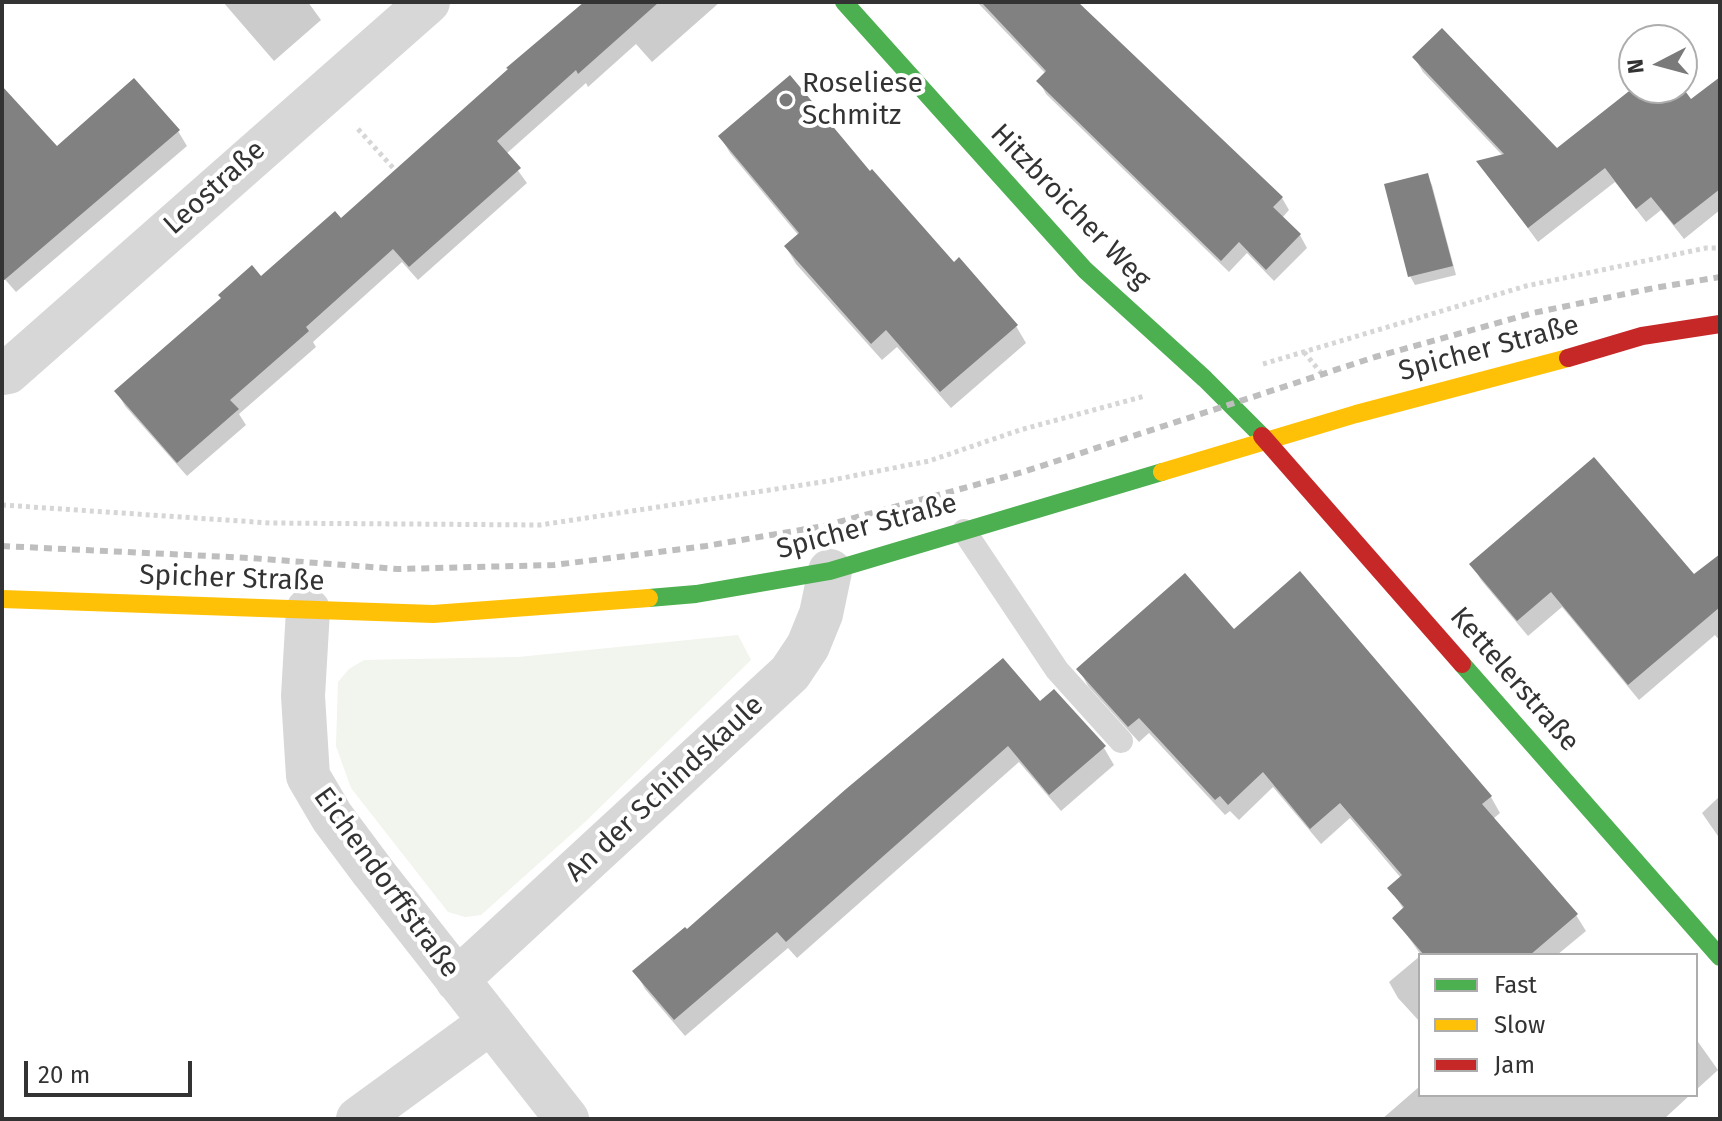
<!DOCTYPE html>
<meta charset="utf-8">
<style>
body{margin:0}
#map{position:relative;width:1722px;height:1121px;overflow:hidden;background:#fff;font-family:"Fira Sans",sans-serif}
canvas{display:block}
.frame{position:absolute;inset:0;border:4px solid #333;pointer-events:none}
.legend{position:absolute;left:1418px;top:953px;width:280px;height:144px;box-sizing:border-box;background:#fff;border:2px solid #adadad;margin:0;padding:10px 14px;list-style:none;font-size:24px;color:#333}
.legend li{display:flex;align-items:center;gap:16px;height:40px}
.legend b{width:40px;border:2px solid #adadad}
.north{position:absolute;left:1618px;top:24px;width:80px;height:80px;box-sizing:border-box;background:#fff;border:2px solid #adadad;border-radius:50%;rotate:264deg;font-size:22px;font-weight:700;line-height:32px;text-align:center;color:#333}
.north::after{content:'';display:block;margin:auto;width:28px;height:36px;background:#7a7a7a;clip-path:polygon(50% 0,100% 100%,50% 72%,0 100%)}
.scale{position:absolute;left:24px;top:1061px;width:168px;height:36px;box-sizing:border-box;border:4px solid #333;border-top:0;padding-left:10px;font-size:24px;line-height:28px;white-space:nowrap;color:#333;-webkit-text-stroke:6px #fff;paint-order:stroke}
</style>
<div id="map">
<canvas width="1722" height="1121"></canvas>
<div class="frame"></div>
<ul class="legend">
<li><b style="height:10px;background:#4caf50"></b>Fast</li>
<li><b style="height:10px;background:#ffc107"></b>Slow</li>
<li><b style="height:10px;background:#c62828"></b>Jam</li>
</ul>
<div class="north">N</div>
<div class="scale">20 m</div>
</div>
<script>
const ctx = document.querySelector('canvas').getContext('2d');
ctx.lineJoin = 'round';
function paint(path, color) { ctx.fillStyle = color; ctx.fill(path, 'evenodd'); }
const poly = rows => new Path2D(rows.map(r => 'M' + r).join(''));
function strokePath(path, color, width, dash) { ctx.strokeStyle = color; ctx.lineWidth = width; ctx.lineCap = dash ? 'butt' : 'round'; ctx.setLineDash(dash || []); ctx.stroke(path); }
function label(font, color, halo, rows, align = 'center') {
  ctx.font = font + ' "Fira Sans",sans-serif'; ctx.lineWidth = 8; ctx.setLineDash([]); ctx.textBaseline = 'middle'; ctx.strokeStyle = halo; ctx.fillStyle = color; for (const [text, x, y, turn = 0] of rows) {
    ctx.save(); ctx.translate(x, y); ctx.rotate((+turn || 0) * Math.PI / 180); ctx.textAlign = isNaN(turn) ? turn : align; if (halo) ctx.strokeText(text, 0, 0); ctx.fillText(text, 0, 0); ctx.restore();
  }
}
paint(poly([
 [738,635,751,660,585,822,481,915,465,917,448,912,351,788,336,746,338,682,349,669,364,660,518,657]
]), '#f1f5ed');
paint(poly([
 [223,2,308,2,321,20,274,61],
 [585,2,720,2,652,62,636,44,588,87,586,83,506,154,527,183,418,280,402,262,313,342,316,347,239,414,246,425,187,476,125,406,117,392,261,278,341,221],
 [977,2,1075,2,1282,198,1289,210,1282,218,1300,235,1307,248,1274,281,1247,253,1229,272,1046,94,1039,81,1046,74],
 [1414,57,1557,150,1636,88,1680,88,1691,102,1720,79,1720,210,1684,239,1661,210,1646,222,1615,182,1538,242,1479,162,1503,156,1423,72],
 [2,88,57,148,178,131,187,146,16,292,2,276],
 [720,136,954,265,1016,326,1026,343,951,408,897,347,882,360,796,264,786,247,799,236,730,153],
 [1427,175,1432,185,1456,275,1415,285,1410,276],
 [1720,556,1720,641,1715,635,1639,700,1562,607,1528,636,1481,580,1472,564,1694,577],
 [1234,632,1491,797,1500,813,1493,819,1576,915,1586,931,1557,955,1421,955,1395,918,1404,910,1390,888,1401,878,1350,818,1321,844,1273,787,1239,820,1230,811,1225,815,1149,733,1139,742,1088,686,1079,669],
 [1040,704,1104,748,1114,765,1061,811,1019,762,797,958,788,948,685,1036,645,989,635,971,687,932],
 [1720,796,1720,839,1702,813],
 [1420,956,1420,1022,1398,998,1389,982],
 [1696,1039,1718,1070,1696,1090],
 [1420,1086,1420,1095,1690,1095,1664,1119,1382,1119]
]), '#0003');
paint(poly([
 [584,2,659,2,578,74,576,70,497,141,521,168,409,267,393,249,306,327,309,331,230,400,239,409,177,463,114,391,221,298,218,295,252,265,261,276,335,211,341,218,508,69,506,68],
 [981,2,1078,2,1283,197,1273,207,1301,234,1266,270,1239,242,1221,261,1036,81,1046,71],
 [1442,28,1557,148,1633,88,1683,88,1691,99,1720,77,1720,189,1674,225,1651,197,1636,209,1605,168,1528,228,1476,161,1504,154,1412,57],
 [790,75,870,171,872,169,954,262,959,257,1018,325,940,392,886,330,871,344,784,246,799,233,718,136],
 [134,78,180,130,2,282,2,86,57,146],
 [1428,173,1453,266,1408,277,1384,184],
 [1594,457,1694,574,1720,554,1720,607,1628,685,1551,592,1517,621,1469,564],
 [1300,571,1492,796,1482,804,1578,914,1530,955,1424,955,1392,918,1404,907,1387,888,1402,875,1340,803,1310,829,1263,772,1228,805,1220,796,1215,800,1139,718,1128,727,1076,669,1185,573,1234,629],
 [1003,658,1040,701,1054,689,1106,746,1049,795,1008,746,786,942,777,932,674,1020,632,971,685,927,687,929,846,789]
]), '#818181');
strokePath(poly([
 [358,129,395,170],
 [1304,352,1321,373],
 [1263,364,1526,286,1706,248,1720,248],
 [2,505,270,523,540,525,822,482,929,461,1020,430,1145,396]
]), '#d6d6d6', 5, [4, 4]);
strokePath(poly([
 [964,531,1057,670,1121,741]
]), '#d7d7d7', 24);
strokePath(poly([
 [2,373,8,372,428,2],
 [308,610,303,696,308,776,332,817,373,872,567,1119],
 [457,980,790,673,808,646,821,614,830,571],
 [358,1119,491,1022]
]), '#d7d7d7', 44);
strokePath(poly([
 [844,2,1085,270,1205,379,1262,436],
 [649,598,696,594,830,571,1162,472],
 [1462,664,1720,957]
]), '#4caf50', 18);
strokePath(poly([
 [1162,472,1356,414,1568,358],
 [2,599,433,614,649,598]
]), '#ffc107', 18);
strokePath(poly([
 [1568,358,1642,336,1720,324],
 [1262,436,1462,664]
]), '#c62828', 18);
strokePath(poly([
 [2,546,250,558,398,569,554,565,706,546,824,526,1023,472,1375,357,1533,313,1654,288,1720,277]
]), '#bebebe', 6, [8, 6]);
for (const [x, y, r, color] of [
 [786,100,8,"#7a7a7a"]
]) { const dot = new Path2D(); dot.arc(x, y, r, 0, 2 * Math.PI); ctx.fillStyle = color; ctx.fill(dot); strokePath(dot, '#fff', 3); }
label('28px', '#333', '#fff', [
 ["Roseliese",802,84],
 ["Schmitz",802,116]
], 'left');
label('28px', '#333', '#fff', [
 ["Leostraße",215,188,-42],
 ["Hitzbroicher Weg",1070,207,46],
 ["Spicher Straße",1489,349,-15],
 ["Spicher Straße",867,527,-15],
 ["Spicher Straße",232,579,2],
 ["Kettelerstraße",1514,680,49],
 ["An der Schindskaule",665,789,-43],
 ["Eichendorffstraße",386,883,54]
]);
</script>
